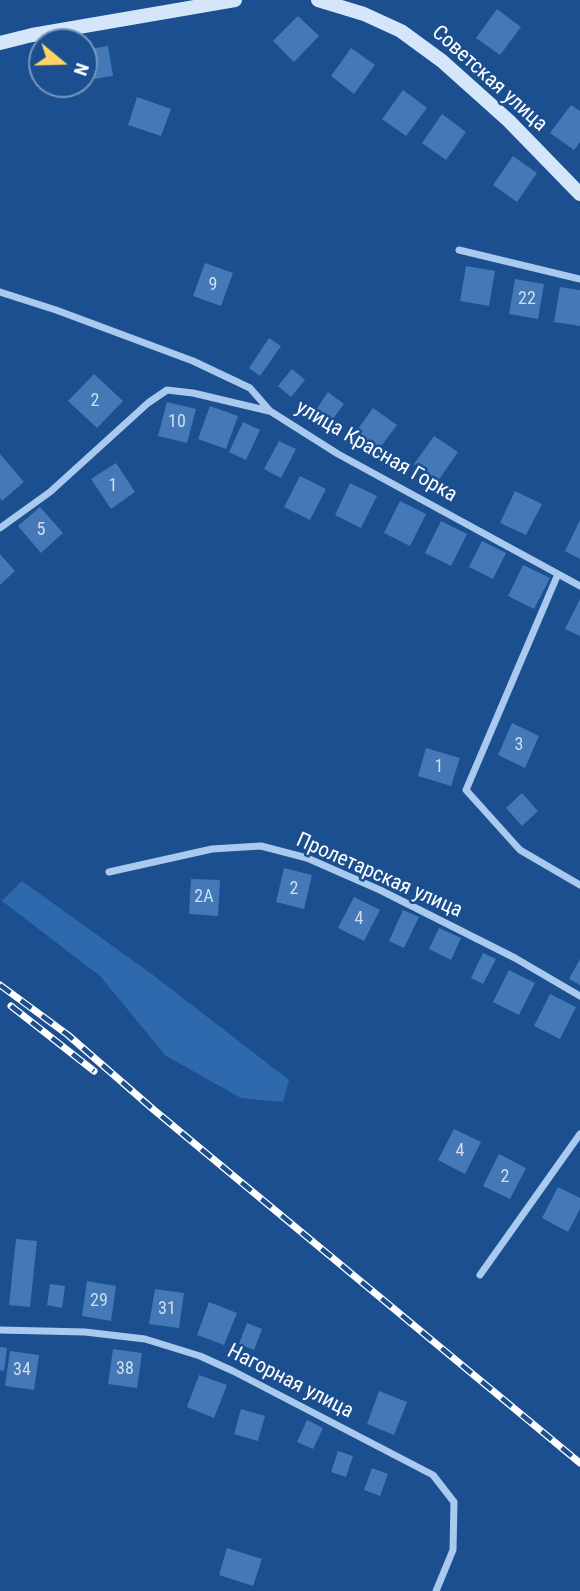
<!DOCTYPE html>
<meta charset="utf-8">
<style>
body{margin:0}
#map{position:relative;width:580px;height:1591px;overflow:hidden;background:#1b4f8f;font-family:"Roboto Condensed",sans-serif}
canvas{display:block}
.north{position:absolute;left:28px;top:28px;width:70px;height:70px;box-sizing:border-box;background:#1b4f8f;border:2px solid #7695bc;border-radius:50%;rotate:109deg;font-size:19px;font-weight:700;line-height:28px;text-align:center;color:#fff}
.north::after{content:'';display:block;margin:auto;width:24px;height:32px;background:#ffd166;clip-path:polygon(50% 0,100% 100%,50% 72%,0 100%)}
</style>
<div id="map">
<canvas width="580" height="1591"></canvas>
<div class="north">N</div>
</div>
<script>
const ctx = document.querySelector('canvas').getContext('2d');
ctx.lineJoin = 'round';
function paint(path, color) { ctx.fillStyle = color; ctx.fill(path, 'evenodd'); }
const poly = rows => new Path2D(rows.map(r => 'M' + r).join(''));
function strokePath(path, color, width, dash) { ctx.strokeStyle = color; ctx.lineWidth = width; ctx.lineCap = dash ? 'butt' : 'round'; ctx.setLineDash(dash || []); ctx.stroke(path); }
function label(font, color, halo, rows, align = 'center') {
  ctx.font = font + ' "Roboto Condensed",sans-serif'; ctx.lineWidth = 5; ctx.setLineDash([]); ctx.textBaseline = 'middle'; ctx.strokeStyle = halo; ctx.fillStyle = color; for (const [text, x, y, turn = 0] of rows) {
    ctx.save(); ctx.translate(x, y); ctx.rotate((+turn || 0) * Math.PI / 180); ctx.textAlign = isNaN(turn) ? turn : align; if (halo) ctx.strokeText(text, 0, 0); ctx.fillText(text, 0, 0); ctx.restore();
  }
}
paint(poly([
 [22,881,153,975,289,1080,283,1102,241,1098,166,1056,100,976,2,901]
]), '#2e69ad');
paint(poly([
 [497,9,521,27,500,55,476,38],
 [298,16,319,36,294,62,273,41],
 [108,46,113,76,94,79,89,49],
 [351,48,375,65,354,94,331,76],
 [403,90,427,108,406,136,382,119],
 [137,97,171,109,161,136,128,125],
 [571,105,580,111,580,142,574,150,550,133],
 [442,114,466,132,446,160,422,143],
 [513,156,537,173,517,202,493,185],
 [205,263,233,273,221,306,193,296],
 [466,266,495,271,489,306,460,301],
 [515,279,544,284,538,319,509,314],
 [560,287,580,290,580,326,554,322],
 [269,338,281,346,260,376,249,368],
 [292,369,305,380,291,397,278,386],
 [94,374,123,401,97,428,68,401],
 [328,392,344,404,329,424,314,413],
 [167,402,196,409,187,443,158,436],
 [210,406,238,416,226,449,198,439],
 [373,408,397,425,376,453,352,437],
 [243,422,260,430,246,460,229,452],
 [434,436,458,452,438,481,414,464],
 [279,441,296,449,281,478,264,469],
 [0,454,24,482,2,501,0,498],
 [116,463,135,492,111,509,91,479],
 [300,476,326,489,310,520,284,507],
 [350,483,377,496,361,528,335,515],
 [515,491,542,504,526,535,500,523],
 [400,501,426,514,410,546,384,533],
 [40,507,63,533,41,553,18,526],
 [580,520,580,559,565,551],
 [441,521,467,534,451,566,425,553],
 [482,541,506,553,493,579,469,567],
 [0,554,15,571,0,585],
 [523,565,550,578,534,609,508,596],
 [580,599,580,636,565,629],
 [512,723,539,736,525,768,498,755],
 [426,748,460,758,451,786,418,776],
 [522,793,538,811,522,826,506,808],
 [284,868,312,875,304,909,276,902],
 [191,879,220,880,218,916,189,914],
 [354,897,380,910,364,941,338,928],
 [403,910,419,917,404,948,389,941],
 [439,928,461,938,451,960,429,949],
 [483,953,496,959,483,984,471,978],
 [580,959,580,985,569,979],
 [509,970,535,983,519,1015,493,1002],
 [550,994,576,1007,560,1039,534,1026],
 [454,1129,481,1142,465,1174,438,1160],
 [499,1154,526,1168,510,1199,483,1186],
 [558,1187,580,1198,580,1209,568,1232,542,1218],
 [16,1239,37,1241,30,1307,9,1305],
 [87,1281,116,1286,111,1321,82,1316],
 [50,1284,65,1286,62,1308,47,1305],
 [155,1289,184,1293,179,1328,149,1324],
 [209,1302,237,1313,224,1345,197,1335],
 [247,1323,262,1329,254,1350,239,1344],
 [0,1347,7,1348,4,1371,0,1370],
 [113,1349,142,1353,137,1388,108,1384],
 [10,1351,39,1355,34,1390,5,1386],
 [199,1375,227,1385,214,1418,187,1407],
 [379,1391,407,1402,394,1435,367,1424],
 [241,1409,265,1416,258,1441,234,1434],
 [307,1420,323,1428,313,1449,297,1442],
 [338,1451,353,1456,346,1477,331,1472],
 [372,1468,388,1474,380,1496,364,1490],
 [227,1548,262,1559,253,1586,219,1575]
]), '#4478b7');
strokePath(poly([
 [459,250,580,279],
 [0,292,56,310,193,361,250,388,270,411,338,454,580,586],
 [0,528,50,492,148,403,167,390,193,393,269,411],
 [558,574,466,790,520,850,580,885],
 [109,872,212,849,261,846,307,858,380,890,515,958,580,996],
 [480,1275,580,1134],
 [0,1330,85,1332,145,1339,200,1356,233,1371,433,1475,454,1502,453,1550,436,1591]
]), '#a9c9ee', 7);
strokePath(poly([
 [318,0,364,14,401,31,442,61,509,121,580,194],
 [0,43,32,35,235,0]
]), '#d6e6fa', 14);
const rail = poly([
 [0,985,68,1035,154,1110,580,1463],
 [11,1006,94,1071]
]);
strokePath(rail, '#fff', 7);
strokePath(rail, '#1b4f8f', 4.5, [13]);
label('18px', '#d0dded', null, [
 ["9",213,285],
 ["22",527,299],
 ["2",95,401],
 ["10",177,422],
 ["1",113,486],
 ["5",41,530],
 ["3",519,745],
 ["1",439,767],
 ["2",294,889],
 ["2А",204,897],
 ["4",359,919],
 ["4",460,1151],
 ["2",505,1177],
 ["29",99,1301],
 ["31",167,1309],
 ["38",125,1369],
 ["34",22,1370]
]);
label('21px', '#fff', '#1b4f8f', [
 ["Советская улица",489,79,42],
 ["улица Красная Горка",376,452,30],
 ["Пролетарская улица",379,876,24],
 ["Нагорная улица",290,1382,27]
]);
</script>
